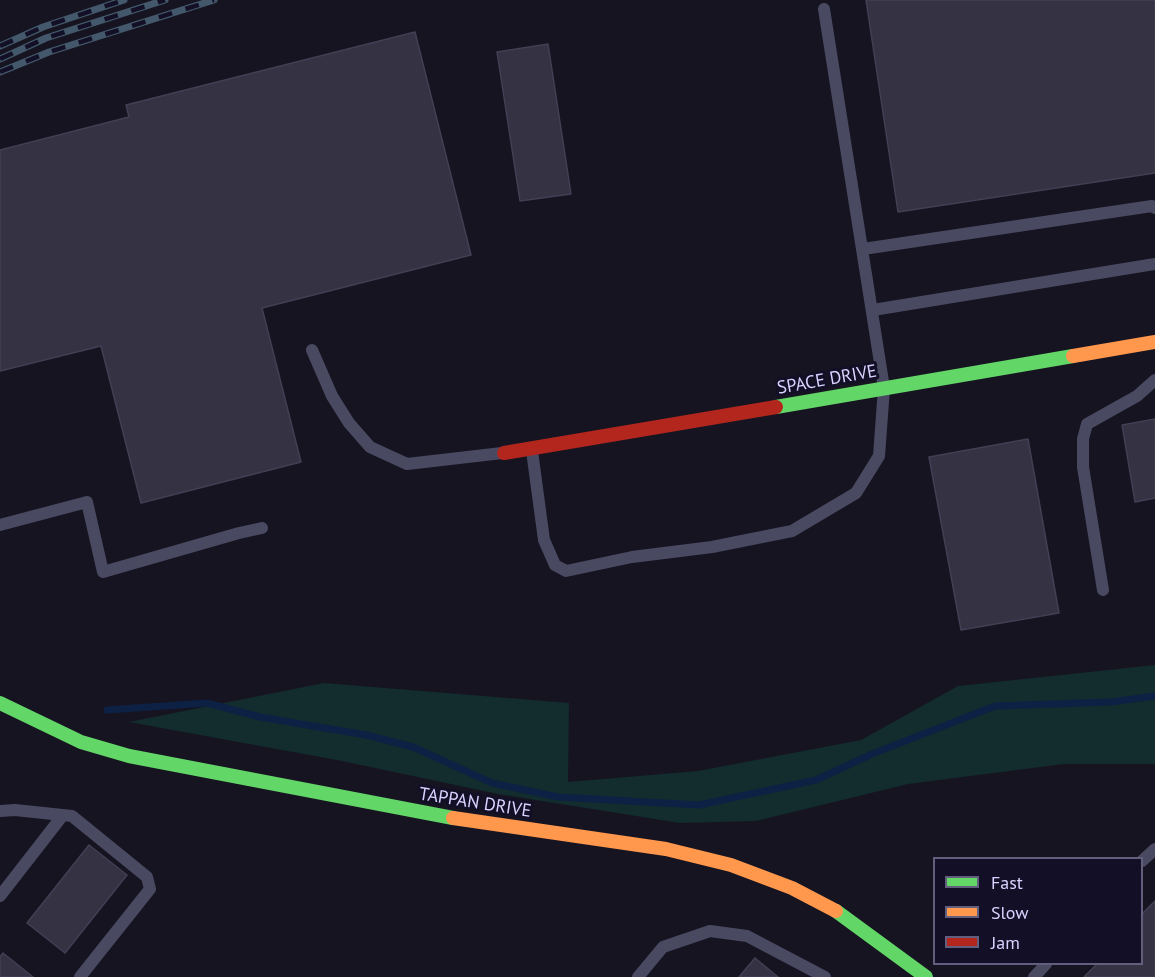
<!DOCTYPE html>
<style>
body{margin:0}
#map{position:relative;width:1155px;height:977px;overflow:hidden;background:#161421;font-family:"PT Sans",sans-serif}
canvas{display:block}
.legend{position:absolute;left:933px;top:857px;width:210px;height:108px;box-sizing:border-box;background:#130f26;border:2px solid #625e7d;margin:0;padding:8px 10px;list-style:none;font-size:18px;color:#d9d4ff}
.legend li{display:flex;align-items:center;gap:12px;height:30px}
.legend b{width:30px;border:2px solid #625e7d}
</style>
<div id="map">
<canvas width="1155" height="977"></canvas>
<ul class="legend">
<li><b style="height:8px;background:#63d668"></b>Fast</li>
<li><b style="height:8px;background:#ff974d"></b>Slow</li>
<li><b style="height:8px;background:#b3261e"></b>Jam</li>
</ul>
</div>
<script>
const ctx = document.querySelector('canvas').getContext('2d');
ctx.lineJoin = 'round';
function paint(path, color) { ctx.fillStyle = color; ctx.fill(path, 'evenodd'); }
const poly = rows => new Path2D(rows.map(r => 'M' + r).join(''));
function strokePath(path, color, width, dash) { ctx.strokeStyle = color; ctx.lineWidth = width; ctx.lineCap = dash ? 'butt' : 'round'; ctx.setLineDash(dash || []); ctx.stroke(path); }
function label(font, color, halo, rows, align = 'center') {
  ctx.font = font + ' "PT Sans",sans-serif'; ctx.lineWidth = 6; ctx.setLineDash([]); ctx.textBaseline = 'middle'; ctx.strokeStyle = halo; ctx.fillStyle = color; for (const [text, x, y, turn = 0] of rows) {
    ctx.save(); ctx.translate(x, y); ctx.rotate((+turn || 0) * Math.PI / 180); ctx.textAlign = isNaN(turn) ? turn : align; if (halo) ctx.strokeText(text, 0, 0); ctx.fillText(text, 0, 0); ctx.restore();
  }
}
paint(poly([
 [1155,665,1155,764,1064,764,908,784,756,821,680,823,498,794,342,761,129,722,324,683,569,703,568,782,698,771,861,740,958,686]
]), '#132c2d');
strokePath(poly([
 [107,710,207,703,260,717,366,735,413,747,492,783,558,797,699,805,816,780,872,754,995,706,1111,702,1155,696]
]), '#0d2144', 7);
const building = poly([
 [866,0,1155,0,1155,173,898,212,866,0],
 [415,32,471,255,262,308,301,462,141,503,101,346,0,371,0,150,129,117,126,105,415,32],
 [548,44,571,194,520,201,497,52,548,44],
 [1155,419,1155,498,1135,502,1122,425,1155,419],
 [1028,439,1059,613,961,630,929,457,1028,439],
 [89,845,127,875,65,953,27,923,89,845],
 [1155,901,1155,977,1084,977,1097,964,1142,964,1142,911,1143,913,1155,901],
 [3,953,33,977,0,977,0,957,3,953],
 [755,958,778,977,739,977,755,958]
]);
paint(building, '#343243');
strokePath(building, '#433f54', 1.5);
strokePath(poly([
 [863,249,1152,206,1155,208],
 [873,310,1155,264],
 [312,350,332,396,349,423,370,447,407,464,502,453],
 [532,451,544,540,555,565,566,571,632,557,712,547,792,531,856,493,879,456,884,388,824,9],
 [0,525,87,502,103,572,239,533,262,528],
 [1103,590,1083,467,1083,439,1087,424,1137,396,1155,380],
 [0,811,15,810,72,816,147,877,150,889,80,977],
 [1142,861,1155,849],
 [0,896,63,815],
 [638,977,663,947,710,931,747,936,825,977],
 [1034,977,1046,964]
]), '#4a4962', 12);
strokePath(poly([
 [776,407,1073,356],
 [0,703,81,742,129,756,453,818],
 [836,911,926,977]
]), '#63d668', 14);
strokePath(poly([
 [1073,356,1155,342],
 [453,818,666,849,731,865,792,888,836,911]
]), '#ff974d', 14);
strokePath(poly([
 [504,453,776,407]
]), '#b3261e', 14);
const rail = poly([
 [0,46,43,27,124,0],
 [0,59,46,38,165,0],
 [0,72,49,52,214,0]
]);
strokePath(rail, '#43596b', 7);
strokePath(rail, '#130f26', 4.5, [14]);
label('18px', '#d9d4ff', '#130f26', [
 ["SPACE DRIVE",827,380,-10],
 ["TAPPAN DRIVE",475,803,9]
]);
</script>
